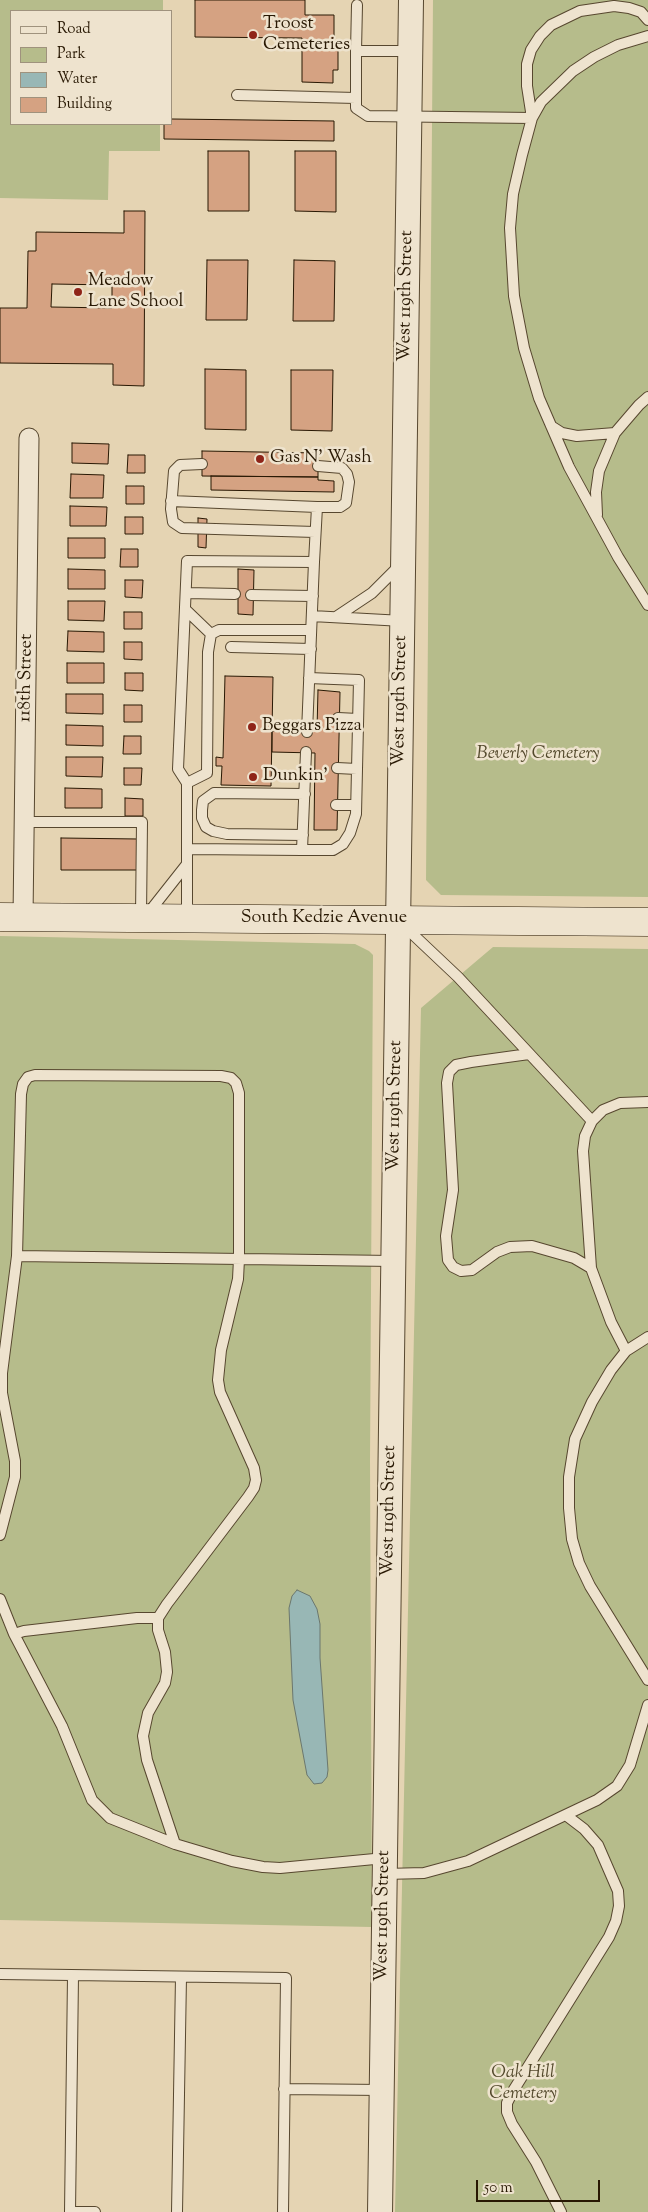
<!DOCTYPE html>
<style>
body{margin:0}
#map{position:relative;width:648px;height:2212px;overflow:hidden;background:#e5d4b3;font-family:"Sorts Mill Goudy",serif}
canvas{display:block}
.legend{position:absolute;left:10px;top:10px;width:162px;height:115px;box-sizing:border-box;background:#eee3ce;border:1px solid #9f927d;margin:0;padding:6px 9px;list-style:none;font-size:15px;color:#281803}
.legend li{display:flex;align-items:center;gap:10px;height:25px}
.legend b{width:25px;border:1px solid #9f927d}
.scale{position:absolute;left:476px;top:2180px;width:124px;height:22px;box-sizing:border-box;border:2px solid #281803;border-top:0;padding-left:6px;font-size:15px;line-height:18px;white-space:nowrap;color:#281803;-webkit-text-stroke:4px #eee3ce;paint-order:stroke}
</style>
<div id="map">
<canvas width="648" height="2212"></canvas>
<ul class="legend">
<li><b style="height:6px;background:#eee3ce"></b>Road</li>
<li><b style="height:14px;background:#b6bc8b"></b>Park</li>
<li><b style="height:14px;background:#98b7b5"></b>Water</li>
<li><b style="height:14px;background:#d5a282"></b>Building</li>
</ul>
<div class="scale">50 m</div>
</div>
<script>
const ctx = document.querySelector('canvas').getContext('2d');
ctx.lineJoin = 'round';
function paint(path, color) { ctx.fillStyle = color; ctx.fill(path, 'evenodd'); }
const poly = rows => new Path2D(rows.map(r => 'M' + r).join(''));
function strokePath(path, color, width, dash) { ctx.strokeStyle = color; ctx.lineWidth = width; ctx.lineCap = dash ? 'butt' : 'round'; ctx.setLineDash(dash || []); ctx.stroke(path); }
function label(font, color, halo, rows, align = 'center') {
  ctx.font = font + ' "Sorts Mill Goudy",serif'; ctx.lineWidth = 5; ctx.setLineDash([]); ctx.textBaseline = 'middle'; ctx.strokeStyle = halo; ctx.fillStyle = color; for (const [text, x, y, turn = 0] of rows) {
    ctx.save(); ctx.translate(x, y); ctx.rotate((+turn || 0) * Math.PI / 180); ctx.textAlign = isNaN(turn) ? turn : align; if (halo) ctx.strokeText(text, 0, 0); ctx.fillText(text, 0, 0); ctx.restore();
  }
}
paint(poly([
 [0,0,163,0,163,11,11,11,11,124,160,124,160,151,109,151,108,200,0,198],
 [433,0,648,0,648,897,441,895,426,880],
 [0,936,355,944,369,951,373,955,370,1460,372,1927,0,1920],
 [493,947,648,949,648,2212,395,2212,421,1008]
]), '#b6bc8b');
const water = poly([
 [297,1590,310,1596,317,1609,320,1624,320,1658,328,1770,327,1777,322,1783,314,1784,307,1775,293,1700,289,1608,292,1596,297,1590]
]);
paint(water, '#98b7b5');
strokePath(water, '#6b776e', 1);
const building = poly([
 [195,0,305,0,305,15,334,15,334,48,338,48,338,70,333,70,333,83,302,82,302,38,195,37,195,0],
 [171,119,334,121,334,141,164,139,164,124,171,124,171,119],
 [208,151,249,151,249,211,208,211,208,151],
 [295,151,336,151,336,212,295,211,295,151],
 [124,211,145,211,144,386,113,385,113,364,0,363,0,308,27,308,28,251,36,251,36,232,124,233,124,211],
 [52,284,112,285,112,308,51,307,52,284],
 [207,260,248,260,247,320,206,320,207,260],
 [294,260,335,261,334,321,293,321,294,260],
 [205,369,246,370,246,430,205,429,205,369],
 [291,370,333,370,332,431,291,430,291,370],
 [72,443,109,444,108,464,72,463,72,443],
 [202,451,318,453,318,477,202,476,202,451],
 [128,455,145,455,145,473,127,473,128,455],
 [71,474,104,475,103,498,70,498,71,474],
 [211,476,318,477,318,480,334,481,334,492,211,490,211,476],
 [126,486,144,486,144,504,126,504,126,486],
 [70,506,107,507,106,526,70,526,70,506],
 [125,517,143,517,143,534,125,534,125,517],
 [198,518,207,519,206,548,198,547,198,518],
 [68,538,105,538,105,558,68,558,68,538],
 [121,549,138,549,138,567,120,567,121,549],
 [68,569,105,570,105,589,68,589,68,569],
 [238,569,254,570,253,615,238,614,238,569],
 [125,580,143,580,142,598,125,597,125,580],
 [68,601,105,601,104,621,68,620,68,601],
 [124,612,142,612,142,629,124,629,124,612],
 [68,631,104,632,104,652,67,651,68,631],
 [124,642,142,642,142,660,124,659,124,642],
 [67,663,104,663,104,683,67,683,67,663],
 [125,673,143,673,143,691,125,690,125,673],
 [225,676,273,677,271,786,221,785,222,766,216,766,216,757,223,758,225,676],
 [318,690,340,692,337,830,314,830,315,753,272,752,272,731,317,730,318,690],
 [66,694,103,694,103,714,66,713,66,694],
 [124,705,142,705,142,722,124,722,124,705],
 [66,725,103,726,103,746,66,745,66,725],
 [124,736,141,736,141,754,123,754,124,736],
 [66,757,103,757,102,777,66,776,66,757],
 [124,768,142,768,141,785,124,785,124,768],
 [65,788,102,789,102,808,65,808,65,788],
 [125,798,143,799,143,816,125,816,125,798],
 [61,838,138,839,138,870,61,870,61,838]
]);
paint(building, '#d5a282');
strokePath(building, '#281803', 1);
const service = poly([
 [648,36,618,45,594,57,573,71,541,102,532,118,522,155,513,194,510,228,514,296,524,348,539,398,569,467,618,557,648,605],
 [356,51,357,5],
 [411,51,356,51,356,108,368,116,532,118,527,86,527,64,531,50,540,36,551,25,580,11,614,6,629,8,641,12,648,20],
 [237,95,356,98],
 [551,426,562,433,577,436,615,433],
 [202,464,180,465,174,471,171,509,173,522,182,528,315,532],
 [171,501,317,507],
 [597,515,596,492,599,471,615,433,639,405,648,397],
 [314,562,317,507,340,507,346,503,349,482,347,474,342,468,318,466],
 [187,593,235,594],
 [251,595,313,596],
 [186,610,211,634],
 [312,616,403,621],
 [336,617,372,593,400,565],
 [231,647,311,649],
 [338,718,358,719],
 [337,768,357,769],
 [187,783,207,773,208,652,211,634,219,630,311,630],
 [336,805,356,805],
 [25,822,142,822,141,916],
 [303,835,227,834,213,831,206,827,202,818,202,810,203,801,214,793,305,794],
 [188,849,302,850,306,752],
 [302,850,333,850,343,844,350,833,356,814,359,680,309,678],
 [146,916,187,864],
 [187,918,187,783,178,769,187,561,314,562,307,732],
 [404,926,458,977,592,1121],
 [529,1054,471,1062,456,1065,449,1072,447,1083,453,1190,446,1236,448,1260,453,1267,461,1271,472,1270,497,1252,510,1247,532,1246,574,1258,591,1268],
 [17,1256,393,1261],
 [648,1337,626,1351,611,1370,592,1402,575,1439,569,1477,569,1508,572,1539,579,1563,590,1586,648,1680],
 [626,1351,611,1322,591,1268,583,1151,585,1136,592,1121,603,1110,620,1103,648,1102],
 [0,1535,15,1477,15,1461,2,1393,2,1373,17,1256,21,1094,23,1084,28,1077,35,1075,221,1076,231,1078,236,1083,239,1093,239,1259,238,1279,221,1350,218,1380,220,1392,254,1468,256,1480,254,1488,248,1497,167,1604,158,1618,158,1630,165,1652,167,1672,165,1683,148,1713,143,1736,147,1760,175,1844],
 [0,1599,14,1634,62,1726,92,1800,110,1818,175,1844,232,1861,263,1867,280,1868,385,1858],
 [14,1634,24,1631,137,1618,158,1618],
 [385,1874,424,1873,468,1861,597,1800,617,1786,630,1765,648,1705],
 [0,1974,286,1978,283,2212],
 [73,1976,70,2212,95,2212],
 [284,2089,382,2090],
 [177,2212,181,1977],
 [561,2212,536,2162,512,2124,507,2112,507,2103,513,2091,609,1937,616,1921,619,1906,618,1891,598,1845,584,1829,567,1816]
]);
const minor = poly([
 [23,917,29,438]
]);
const tertiary = poly([
 [380,2212,411,0]
]);
const secondary = poly([
 [0,917,648,922]
]);
strokePath(service, '#57472f', 12);
strokePath(minor, '#57472f', 21);
strokePath(tertiary, '#57472f', 26);
strokePath(secondary, '#281803', 29);
strokePath(service, '#eee3ce', 10);
strokePath(minor, '#eee3ce', 19);
strokePath(tertiary, '#eee3ce', 24);
strokePath(secondary, '#eee3ce', 28);
for (const [x, y, r, color] of [
 [253,35,5,"#8f2418"],
 [78,292,5,"#8f2418"],
 [260,459,5,"#8f2418"],
 [252,727,5,"#8f2418"],
 [253,777,5,"#8f2418"]
]) { const dot = new Path2D(); dot.arc(x, y, r, 0, 2 * Math.PI); ctx.fillStyle = color; ctx.fill(dot); strokePath(dot, '#eee3ce', 2); }
label('18px', '#281803', '#eee3ce', [
 ["Troost",263,25],
 ["Cemeteries",263,46],
 ["Meadow",88,282],
 ["Lane School",88,303],
 ["Gas N' Wash",270,459],
 ["Beggars Pizza",262,727],
 ["Dunkin'",263,777]
], 'left');
label('18px', '#281803', '#eee3ce', [
 ["West 119th Street",407,296,-89],
 ["118th Street",27,678,-89],
 ["West 119th Street",401,701,-89],
 ["South Kedzie Avenue",324,919],
 ["West 119th Street",396,1106,-89],
 ["West 119th Street",390,1511,-89],
 ["West 119th Street",384,1916,-89]
]);
label('italic 18px', '#53492c', '#eee3ce', [
 ["Beverly Cemetery",538,755],
 ["Oak Hill",523,2074],
 ["Cemetery",523,2095]
]);
</script>
